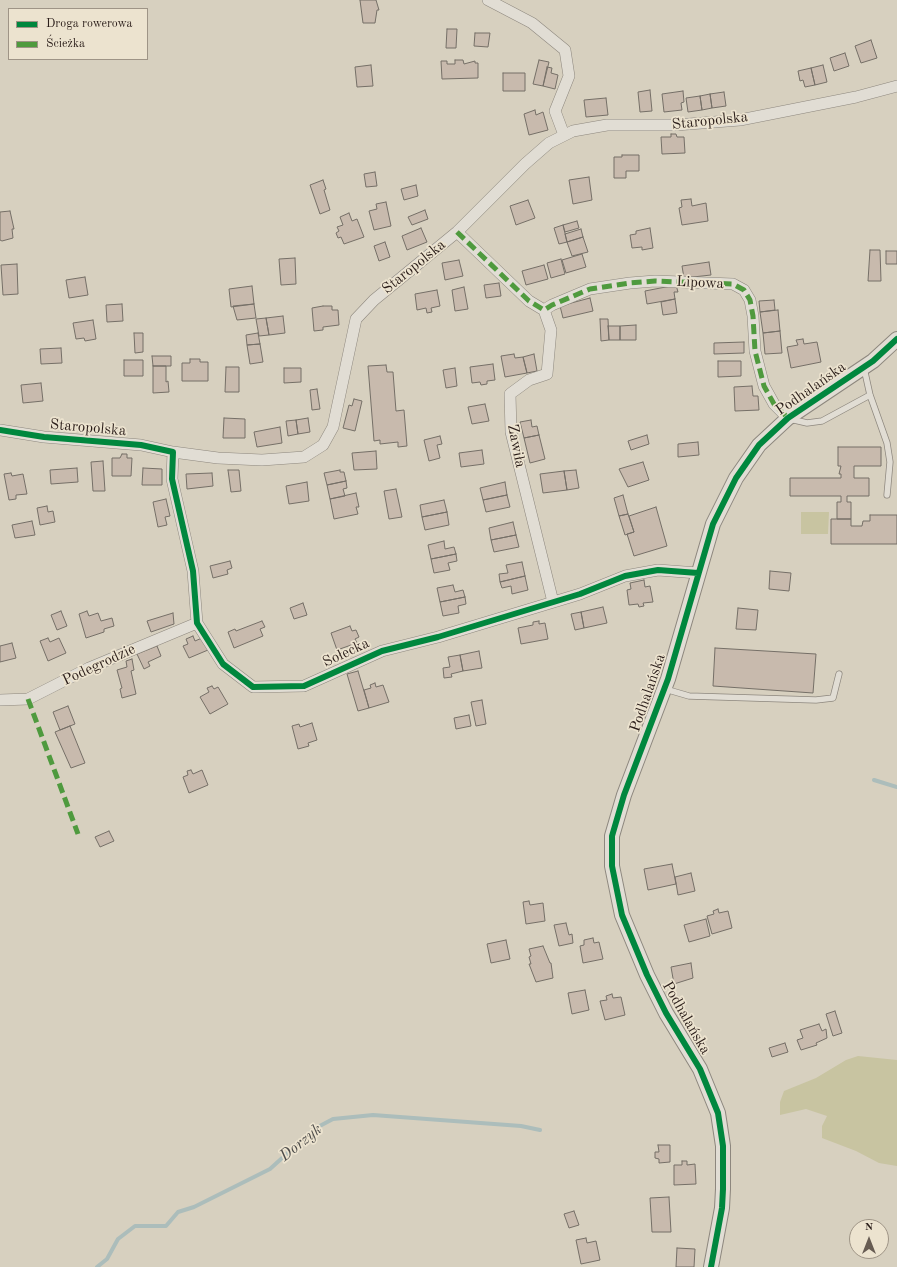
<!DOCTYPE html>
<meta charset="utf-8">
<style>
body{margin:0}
#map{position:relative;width:897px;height:1267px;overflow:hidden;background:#d7d0bf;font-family:"Old Standard TT",serif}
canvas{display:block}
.legend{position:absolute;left:8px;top:8px;width:140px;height:52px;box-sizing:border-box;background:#ece3cf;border:1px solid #9e9486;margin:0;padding:5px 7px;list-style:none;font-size:12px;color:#2a1d19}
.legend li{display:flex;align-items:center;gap:8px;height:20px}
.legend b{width:20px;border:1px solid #9e9486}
.north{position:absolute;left:849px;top:1219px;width:40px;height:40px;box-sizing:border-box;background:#ece3cf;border:1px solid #9e9486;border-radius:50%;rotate:0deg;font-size:11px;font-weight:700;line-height:16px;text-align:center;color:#2a1d19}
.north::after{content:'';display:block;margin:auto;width:14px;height:18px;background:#675c53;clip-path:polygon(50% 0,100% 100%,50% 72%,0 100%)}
</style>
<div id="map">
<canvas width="897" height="1267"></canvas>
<ul class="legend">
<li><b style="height:5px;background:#00873e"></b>Droga rowerowa</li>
<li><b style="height:5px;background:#4f9a3e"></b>Ścieżka</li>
</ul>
<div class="north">N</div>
</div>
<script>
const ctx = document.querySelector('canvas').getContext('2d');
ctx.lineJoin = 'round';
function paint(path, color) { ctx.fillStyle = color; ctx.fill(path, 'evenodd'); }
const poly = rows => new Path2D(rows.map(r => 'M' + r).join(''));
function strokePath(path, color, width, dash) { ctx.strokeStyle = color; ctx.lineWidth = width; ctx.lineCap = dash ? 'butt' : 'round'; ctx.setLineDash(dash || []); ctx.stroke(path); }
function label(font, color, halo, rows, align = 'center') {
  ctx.font = font + ' "Old Standard TT",serif'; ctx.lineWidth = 3.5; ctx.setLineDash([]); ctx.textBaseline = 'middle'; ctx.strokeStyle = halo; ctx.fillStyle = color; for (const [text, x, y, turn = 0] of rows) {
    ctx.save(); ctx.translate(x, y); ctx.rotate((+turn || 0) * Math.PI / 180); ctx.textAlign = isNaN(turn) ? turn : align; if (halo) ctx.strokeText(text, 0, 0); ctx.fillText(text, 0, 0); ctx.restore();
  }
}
paint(poly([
 [801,512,829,512,828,534,801,534],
 [858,1056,897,1060,897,1166,879,1163,856,1151,822,1138,822,1126,827,1116,806,1109,780,1115,780,1102,784,1091,816,1078,846,1060]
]), '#c8c4a1');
strokePath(poly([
 [874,780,897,787],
 [97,1267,107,1259,118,1239,135,1226,166,1226,178,1212,194,1207,270,1169,314,1129,333,1119,373,1115,521,1126,540,1130]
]), '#acbdbb', 4);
const building = poly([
 [360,0,376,0,379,10,377,10,375,23,363,23,360,0],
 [447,29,457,29,456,48,446,48,447,29],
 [475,33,490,33,488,47,474,46,475,33],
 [871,40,877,58,861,63,855,46,871,40],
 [845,53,849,66,834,71,830,58,845,53],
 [455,60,463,60,464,64,475,61,475,63,478,63,478,78,442,79,441,61,447,61,447,64,455,64,455,60],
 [539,60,549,62,543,86,533,84,539,60],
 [371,65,373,86,357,87,355,67,371,65],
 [823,65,827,82,815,85,811,68,823,65],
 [547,67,552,68,551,73,558,75,555,89,543,86,547,67],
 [811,68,815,85,805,87,803,80,800,81,798,71,811,68],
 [503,73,525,73,525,91,503,91,503,73],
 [650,90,652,111,640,112,638,92,650,90],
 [683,91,684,102,681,103,682,110,664,112,662,94,683,91],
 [724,92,726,106,712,108,710,94,724,92],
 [710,94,712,108,702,110,700,96,710,94],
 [700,96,702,110,688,112,686,98,700,96],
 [606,98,608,115,586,117,584,100,606,98],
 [535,110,536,115,543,112,548,130,529,135,524,114,535,110],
 [671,134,676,134,677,137,684,137,685,153,662,154,661,137,671,137,671,134],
 [622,155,639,155,639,171,626,171,626,178,614,178,614,157,622,157,622,155],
 [375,172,377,186,366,187,364,174,375,172],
 [589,177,592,200,573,204,569,180,589,177],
 [323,180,326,189,324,190,330,210,320,214,310,185,323,180],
 [416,185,418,196,404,200,401,189,416,185],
 [691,199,692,206,706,203,708,221,682,225,679,208,682,207,681,200,691,199],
 [528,200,535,218,516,225,510,206,528,200],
 [386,202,391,226,374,230,369,211,377,209,376,204,386,202],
 [425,210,428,219,412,225,408,217,425,210],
 [10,211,14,229,12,229,13,238,2,241,0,240,0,212,10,211],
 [349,213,352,221,357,219,364,237,344,244,341,237,338,238,336,233,339,231,337,227,343,225,340,217,349,213],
 [577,221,579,228,565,232,563,225,577,221],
 [563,225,567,242,559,244,554,228,563,225],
 [421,228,427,242,407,250,402,236,421,228],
 [650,228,653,248,642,250,642,247,632,248,630,235,636,234,636,231,650,228],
 [581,229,583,237,567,242,565,234,581,229],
 [583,237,588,252,572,256,567,242,583,237],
 [385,242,390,257,379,261,374,246,385,242],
 [870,250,880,250,881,281,868,281,870,250],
 [886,251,897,251,897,264,886,264,886,251],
 [582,254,586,267,566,273,562,260,582,254],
 [295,258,296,284,281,285,279,259,295,258],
 [561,259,565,274,551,278,547,263,561,259],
 [459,260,463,276,445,280,442,263,459,260],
 [709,262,711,275,684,278,682,266,709,262],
 [17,264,18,294,3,295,1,265,17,264],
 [544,265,548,279,526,285,522,271,544,265],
 [85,277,88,295,69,298,66,280,85,277],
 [499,283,501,296,486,298,484,285,499,283],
 [676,285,678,292,674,292,675,299,647,304,645,291,676,285],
 [252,286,254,304,231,307,229,289,252,286],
 [464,287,468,309,455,311,452,290,464,287],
 [437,290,440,306,431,308,432,312,427,313,426,308,417,310,415,294,437,290],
 [590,298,593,311,563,318,560,306,590,298],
 [675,299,677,313,663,315,661,302,675,299],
 [774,300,775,310,760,312,759,301,774,300],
 [122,304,123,321,107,322,106,305,122,304],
 [254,304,256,318,237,320,233,306,254,304],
 [323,306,332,306,332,310,338,310,339,325,323,327,323,330,314,331,312,308,323,306],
 [778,310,780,331,763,333,760,312,778,310],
 [283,316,285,333,269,335,266,318,283,316],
 [266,318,269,335,259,336,256,319,266,318],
 [600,319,608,319,609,340,601,341,600,319],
 [93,320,96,339,85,341,84,338,76,339,73,323,93,320],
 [636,325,636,340,620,340,620,326,636,325],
 [608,326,620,326,620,340,609,340,608,326],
 [780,331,782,353,765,354,763,333,780,331],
 [134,333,143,333,143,352,135,353,134,333],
 [258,333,260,344,247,345,246,335,258,333],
 [803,339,804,344,817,342,821,362,791,368,787,347,798,345,796,340,803,339],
 [744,342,744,353,714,354,714,343,744,342],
 [260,344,263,362,250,364,247,345,260,344],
 [61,348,62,363,41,364,40,349,61,348],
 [514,354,515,358,523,357,527,373,505,377,501,356,514,354],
 [534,354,537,371,527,373,523,357,534,354],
 [152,356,171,356,171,366,153,366,152,356],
 [190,359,200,359,200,362,208,362,208,381,182,381,182,363,190,363,190,359],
 [124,360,143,360,143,376,124,376,124,360],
 [718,361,741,361,741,376,718,377,718,361],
 [493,364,495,380,487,381,487,384,481,385,480,382,472,383,470,367,493,364],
 [386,365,387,372,393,372,396,411,404,410,407,446,398,447,398,442,380,444,380,440,374,441,368,366,386,365],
 [153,366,166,366,166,382,168,381,169,392,153,393,153,366],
 [226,367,239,367,239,392,225,392,226,367],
 [284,368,301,368,301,382,284,383,284,368],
 [455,368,457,386,446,388,443,370,455,368],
 [41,383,43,401,23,403,21,385,41,383],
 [752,386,753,396,758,396,759,410,735,411,734,387,752,386],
 [317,389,320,409,312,410,310,390,317,389],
 [354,399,362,401,355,431,343,428,349,405,352,406,354,399],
 [485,404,489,421,472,424,468,407,485,404],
 [224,418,245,419,245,438,223,438,224,418],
 [308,418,310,432,298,434,296,420,308,418],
 [296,420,298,434,288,436,286,421,296,420],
 [531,420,532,427,537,426,539,435,524,438,520,422,531,420],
 [280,427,282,443,257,447,254,432,280,427],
 [539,435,545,459,530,463,524,438,539,435],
 [647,435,649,444,631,450,628,441,647,435],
 [440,436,442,444,437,445,440,458,429,461,424,440,440,436],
 [698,442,699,455,678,457,678,444,698,442],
 [838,447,881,447,881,466,854,466,854,478,869,478,869,496,847,496,847,502,851,502,851,519,837,519,837,502,841,502,841,496,790,496,790,478,841,478,841,474,839,474,841,466,838,466,838,447],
 [482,450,484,464,461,467,459,453,482,450],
 [376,451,377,469,354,470,352,453,376,451],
 [122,454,127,454,127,458,132,458,131,476,112,476,112,458,120,458,122,454],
 [103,461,105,491,93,491,91,462,103,461],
 [643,462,649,480,628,487,619,469,643,462],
 [77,468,78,482,51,484,50,470,77,468],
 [143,468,162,469,162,485,142,485,143,468],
 [228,470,239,470,241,491,231,492,228,470],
 [340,470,340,472,344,472,346,481,327,485,324,473,340,470],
 [576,470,579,488,567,490,564,471,576,470],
 [564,471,567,490,543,493,540,474,564,471],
 [11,473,12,476,23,474,27,494,16,495,16,499,9,500,4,474,11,473],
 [212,473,213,486,187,489,186,474,212,473],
 [346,481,347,488,343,489,345,496,330,499,327,485,346,481],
 [307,482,309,501,289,504,286,486,307,482],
 [505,482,507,495,483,500,480,488,505,482],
 [396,489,402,517,389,519,384,491,396,489],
 [356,493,359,507,356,507,358,514,334,519,330,499,356,493],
 [507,495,510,507,486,512,483,500,507,495],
 [623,495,628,514,619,516,614,498,623,495],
 [166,499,170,516,165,517,167,525,158,527,153,502,166,499],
 [444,500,447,512,422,517,420,505,444,500],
 [47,506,48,512,53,511,55,522,40,525,37,508,47,506],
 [656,507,667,546,634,556,627,534,634,532,629,516,656,507],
 [447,512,449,525,425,530,422,517,447,512],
 [628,514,634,532,625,535,619,516,628,514],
 [870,515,897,515,897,544,831,544,831,519,851,519,851,526,862,526,863,521,870,521,870,515],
 [32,521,35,535,15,538,12,525,32,521],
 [513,522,516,535,491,540,489,528,513,522],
 [516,535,519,547,494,552,491,540,516,535],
 [444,541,445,549,454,547,456,554,431,559,428,545,444,541],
 [456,554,457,561,448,563,450,570,434,573,431,559,456,554],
 [230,561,232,568,227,570,228,574,213,578,210,566,230,561],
 [522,562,525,576,500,582,499,574,508,573,506,565,522,562],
 [770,571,791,573,789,591,769,589,770,571],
 [525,576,528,590,512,594,511,586,502,588,500,582,525,576],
 [644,580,645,587,650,586,653,602,643,603,644,606,639,607,638,604,629,605,627,590,631,589,630,583,644,580],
 [453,585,455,592,463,590,465,597,440,602,437,588,453,585],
 [465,597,466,604,458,606,459,613,443,616,440,602,465,597],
 [303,603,307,615,294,619,290,608,303,603],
 [603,607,607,623,584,628,581,612,603,607],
 [738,608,758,610,756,630,736,629,738,608],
 [61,611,67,626,57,630,51,615,61,611],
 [87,611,89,616,98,613,101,621,112,618,114,626,104,629,104,632,86,638,79,614,87,611],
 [581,612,584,628,575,630,571,614,581,612],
 [173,613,174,624,151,632,147,621,173,613],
 [262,621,265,627,260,629,263,636,234,648,228,632,235,629,236,631,262,621],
 [539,621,539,624,545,623,548,639,521,644,518,628,533,625,533,622,539,621],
 [350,626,352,631,356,630,359,637,355,639,357,643,337,650,331,633,350,626],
 [193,636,195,641,202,638,208,650,189,658,183,646,188,644,186,639,193,636],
 [48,638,50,642,59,638,66,653,48,661,40,641,48,638],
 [12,643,16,658,0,662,0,646,12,643],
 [157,646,161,656,148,662,150,666,144,669,137,654,157,646],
 [715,648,816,654,813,693,713,686,715,648],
 [479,651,482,668,463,671,460,655,479,651],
 [460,655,463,671,451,674,452,677,444,678,443,668,450,667,448,657,460,655],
 [132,659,134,670,131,671,136,694,122,698,120,689,122,688,117,670,127,667,126,661,132,659],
 [358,671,369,708,358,711,347,674,358,671],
 [375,683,376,687,383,685,389,702,369,708,364,690,371,688,370,685,375,683],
 [212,686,214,689,218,687,228,704,210,714,200,697,209,692,207,688,212,686],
 [482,700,486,724,476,726,471,702,482,700],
 [68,706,75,724,60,730,53,712,68,706],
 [469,715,471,726,456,729,454,718,469,715],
 [312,723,317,740,308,743,309,746,298,749,292,726,299,724,300,727,312,723],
 [70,726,85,763,71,768,55,732,70,726],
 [191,770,193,774,202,770,208,785,189,793,183,777,188,775,187,771,191,770],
 [109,831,114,841,100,847,95,837,109,831],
 [672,864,676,884,648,890,644,869,672,864],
 [691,873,695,891,678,895,675,877,691,873],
 [529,901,530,905,543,903,545,921,526,924,523,902,529,901],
 [718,909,719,913,728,911,732,928,712,934,707,916,714,914,713,911,718,909],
 [706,919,710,936,689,942,684,925,706,919],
 [566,923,569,935,572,934,573,943,559,946,554,925,566,923],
 [593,938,594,943,599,942,603,959,583,963,580,946,584,945,584,940,593,938],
 [506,940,510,959,491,963,487,944,506,940],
 [543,946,550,963,551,963,553,978,536,982,529,964,531,964,529,957,531,956,529,949,543,946],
 [691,963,693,978,674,984,671,967,691,963],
 [585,990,589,1010,572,1014,568,993,585,990],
 [612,994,613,998,621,997,625,1015,605,1020,600,1001,607,1000,606,996,612,994],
 [835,1011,842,1033,833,1036,826,1014,835,1011],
 [819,1024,822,1031,826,1029,827,1038,816,1043,817,1045,801,1050,797,1040,803,1038,800,1030,819,1024],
 [785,1043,788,1052,772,1057,769,1048,785,1043],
 [658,1145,670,1145,670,1162,659,1163,659,1159,655,1158,655,1152,659,1152,658,1145],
 [682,1161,687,1161,687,1165,695,1164,696,1184,674,1185,674,1165,682,1165,682,1161],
 [669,1197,671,1232,652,1232,650,1198,669,1197],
 [574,1211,579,1225,569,1228,564,1214,574,1211],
 [586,1238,587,1243,596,1241,600,1260,581,1264,576,1240,586,1238],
 [677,1248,695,1249,694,1267,676,1267,677,1248]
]);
paint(building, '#c8baad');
strokePath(building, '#756f67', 1);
const service = poly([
 [864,368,870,395,887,443,890,462,887,495],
 [790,419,807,423,822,421,870,395],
 [665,689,689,696,816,700,833,698,839,674]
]);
const minor = poly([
 [488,0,532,23,565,50,569,76,555,111,564,135],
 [457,232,529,301,544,310],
 [544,310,552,305,590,289,630,283,655,281,733,284,744,290,750,300,753,316,755,351,764,386,774,404,788,418],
 [544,310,551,330,547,374,529,380,510,394,511,432,553,602],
 [0,430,44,437,141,445,173,452,218,458,262,460,304,457,323,445,333,427,356,319,374,300,457,232,525,164,549,143,573,131,607,125,676,125,740,120,856,97,897,86],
 [173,452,172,479,193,571,197,623,223,664,253,687,304,686,382,651,438,637,580,594,625,576,658,570,698,573],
 [0,700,28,699,89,668,197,623]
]);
const tertiary = poly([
 [711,1267,722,1208,723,1189,723,1146,718,1113,700,1069,666,1013,647,975,622,915,612,866,612,836,624,795,668,679,713,524,736,478,759,445,788,418,873,361,897,339]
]);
strokePath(service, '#8d877e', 7);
strokePath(minor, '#8d877e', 12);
strokePath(tertiary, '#8d877e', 16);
strokePath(service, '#e1ddd4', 5.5);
strokePath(minor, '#e1ddd4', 11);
strokePath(tertiary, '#e1ddd4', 14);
strokePath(poly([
 [457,232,529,301,544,310,552,305,590,289,630,283,655,281,733,284,744,290,750,300,753,316,755,351,764,386,774,404,788,418],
 [28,699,78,834]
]), '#4f9a3e', 5, [10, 5]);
strokePath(poly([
 [0,430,44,437,141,445,173,452,172,479,193,571,197,623,223,664,253,687,304,686,382,651,438,637,580,594,625,576,658,570,698,573],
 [711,1267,722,1208,723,1189,723,1146,718,1113,700,1069,666,1013,647,975,622,915,612,866,612,836,624,795,668,679,713,524,736,478,759,445,788,418,873,361,897,339]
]), '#00873e', 6);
label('15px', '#2a1d19', '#ece3cf', [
 ["Staropolska",710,121,-6],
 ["Staropolska",414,267,-39],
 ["Lipowa",700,283,3],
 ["Podhalańska",811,389,-35],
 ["Staropolska",88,428,5],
 ["Zawiła",516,446,79],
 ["Sołecka",346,653,-25],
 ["Podegrodzie",99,665,-25],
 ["Podhalańska",648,693,-71],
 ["Podhalańska",686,1018,60]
]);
label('italic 16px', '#4c4b49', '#ece3cf', [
 ["Dorzyk",301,1143,-39]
]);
</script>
